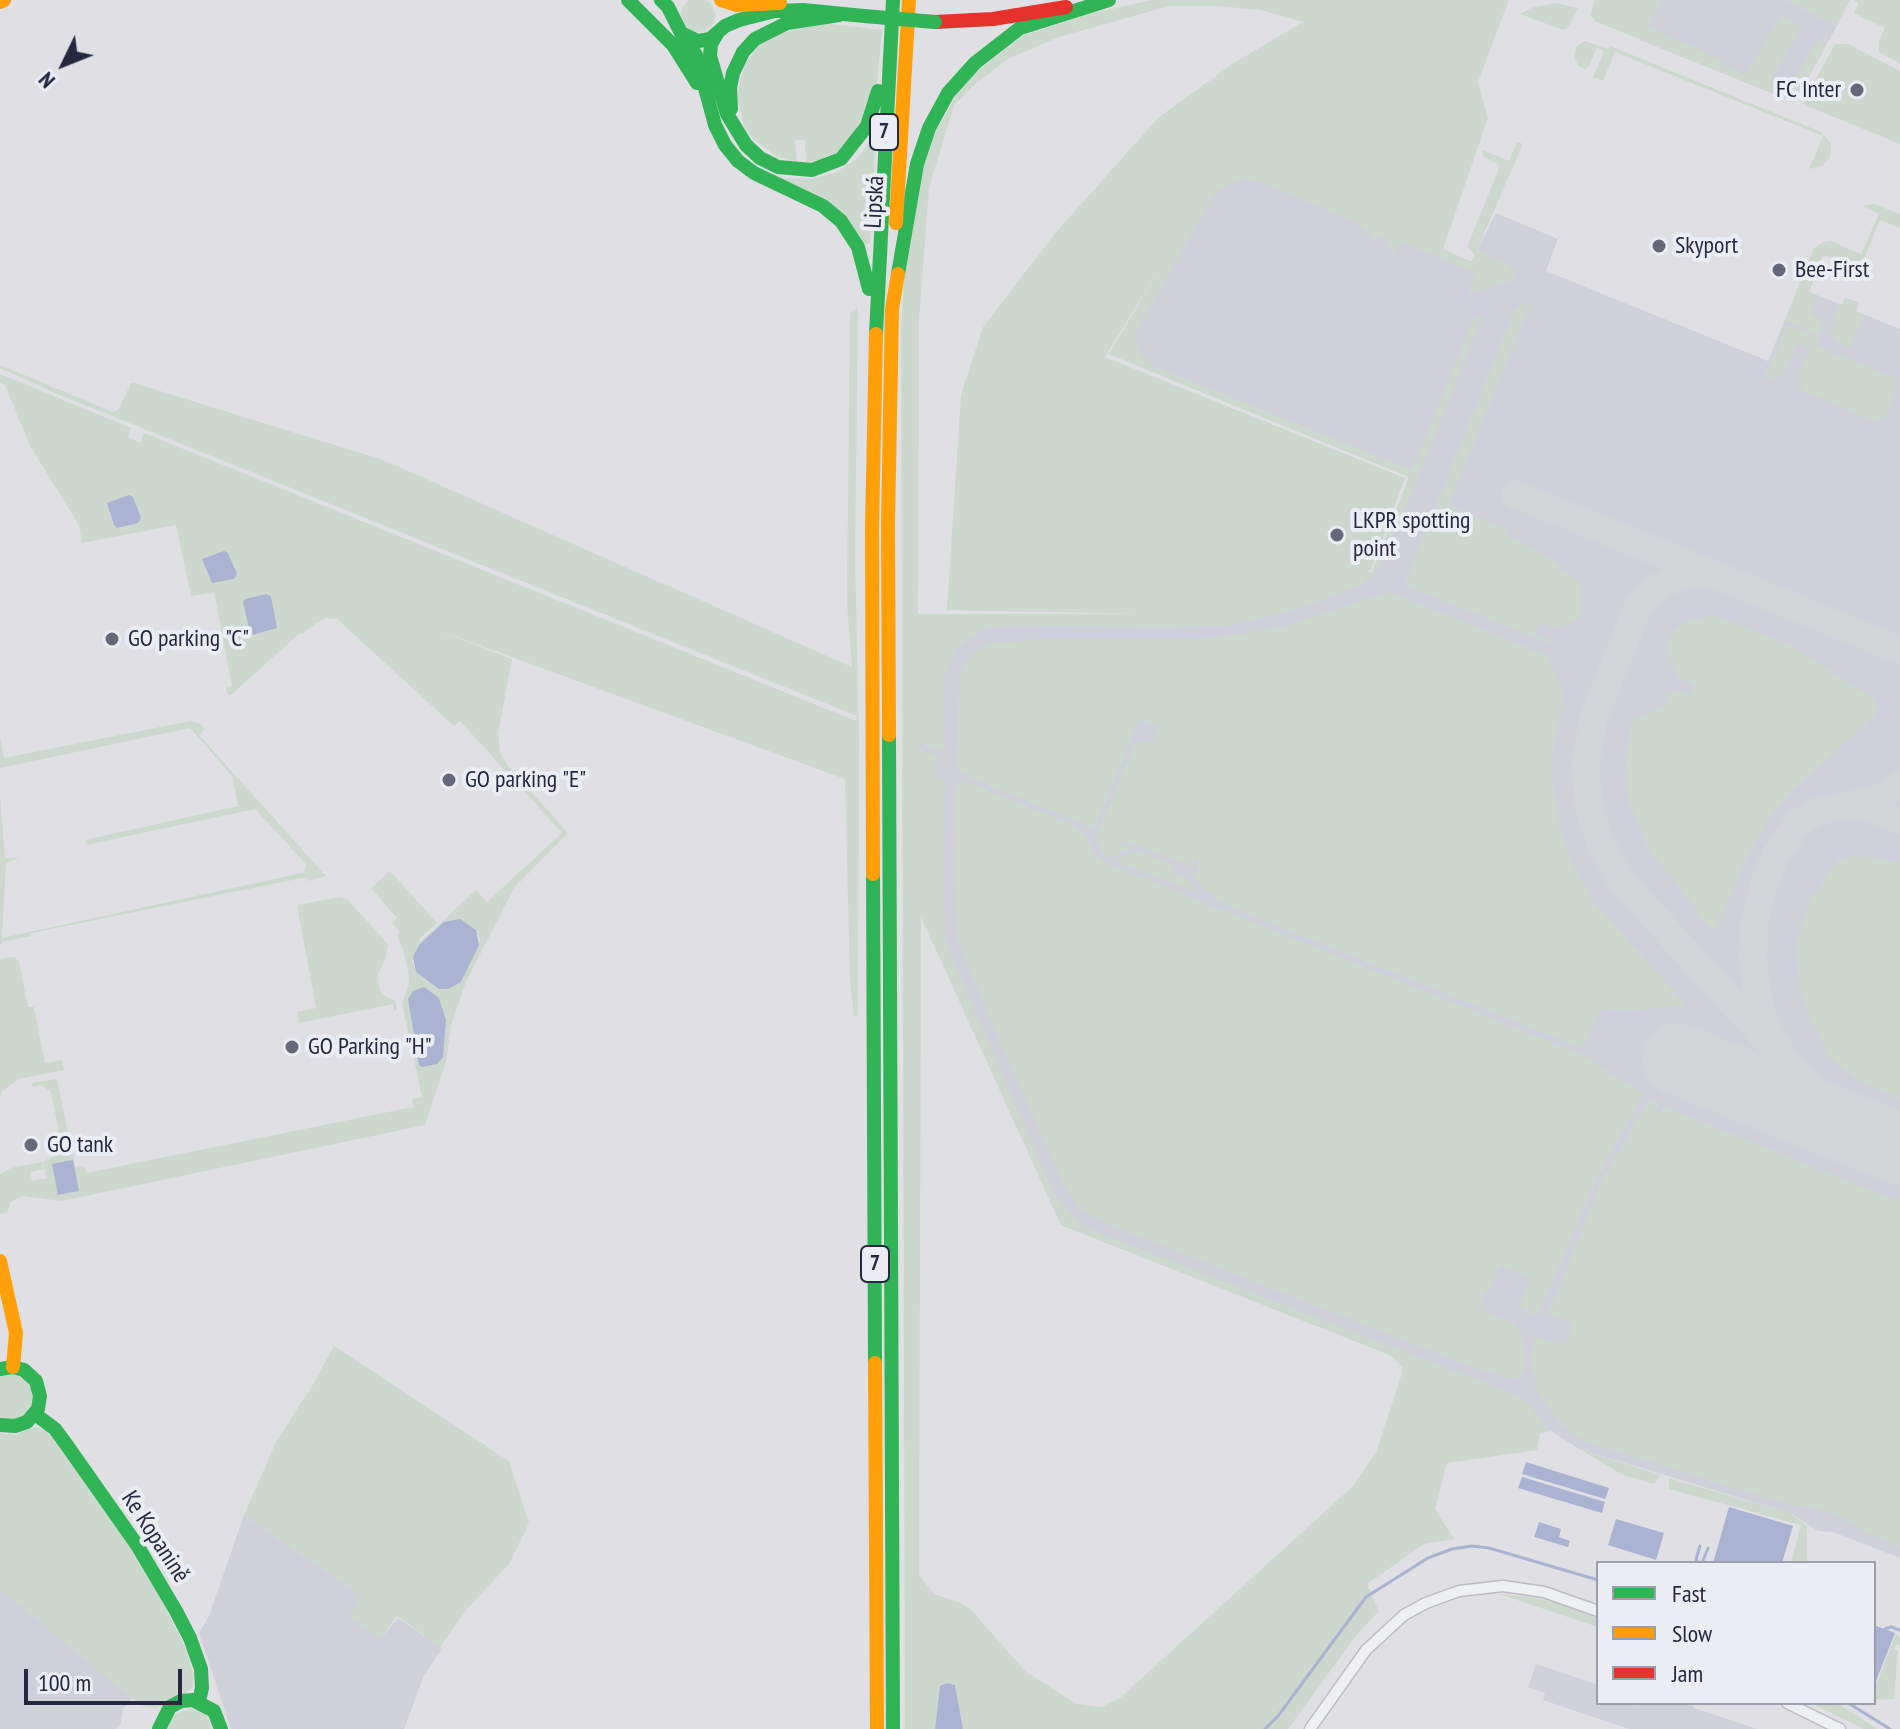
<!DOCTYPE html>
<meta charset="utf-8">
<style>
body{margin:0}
#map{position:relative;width:1900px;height:1729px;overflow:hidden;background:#dfdfe4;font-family:"PT Sans Narrow",sans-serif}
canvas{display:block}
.legend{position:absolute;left:1596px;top:1561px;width:280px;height:144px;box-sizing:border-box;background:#ebedf5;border:2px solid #9c9eac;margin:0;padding:10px 14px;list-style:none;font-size:24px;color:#25283f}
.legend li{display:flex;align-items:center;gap:16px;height:40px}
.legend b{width:40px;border:2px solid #9c9eac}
.north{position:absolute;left:24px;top:24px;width:80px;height:80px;-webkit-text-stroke:6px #ebedf5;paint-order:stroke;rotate:227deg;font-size:22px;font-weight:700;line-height:32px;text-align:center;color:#25283f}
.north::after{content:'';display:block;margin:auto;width:28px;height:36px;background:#25283f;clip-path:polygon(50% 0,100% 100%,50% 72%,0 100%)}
.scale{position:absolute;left:24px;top:1669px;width:158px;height:36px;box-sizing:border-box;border:4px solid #25283f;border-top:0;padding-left:10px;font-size:24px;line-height:28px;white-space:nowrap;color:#25283f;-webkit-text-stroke:6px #ebedf5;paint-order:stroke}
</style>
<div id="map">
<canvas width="1900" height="1729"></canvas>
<ul class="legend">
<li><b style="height:10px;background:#30b455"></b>Fast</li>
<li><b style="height:10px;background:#ff9f0a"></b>Slow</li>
<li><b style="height:10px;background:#e5322d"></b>Jam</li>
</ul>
<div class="north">N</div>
<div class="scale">100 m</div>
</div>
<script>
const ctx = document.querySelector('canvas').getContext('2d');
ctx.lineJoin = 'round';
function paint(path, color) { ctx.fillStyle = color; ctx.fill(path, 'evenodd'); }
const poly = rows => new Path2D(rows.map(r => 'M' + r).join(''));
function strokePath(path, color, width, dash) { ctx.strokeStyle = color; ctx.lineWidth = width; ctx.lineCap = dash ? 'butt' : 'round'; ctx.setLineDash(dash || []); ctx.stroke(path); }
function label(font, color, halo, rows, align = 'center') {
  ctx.font = font + ' "PT Sans Narrow",sans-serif'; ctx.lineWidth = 8; ctx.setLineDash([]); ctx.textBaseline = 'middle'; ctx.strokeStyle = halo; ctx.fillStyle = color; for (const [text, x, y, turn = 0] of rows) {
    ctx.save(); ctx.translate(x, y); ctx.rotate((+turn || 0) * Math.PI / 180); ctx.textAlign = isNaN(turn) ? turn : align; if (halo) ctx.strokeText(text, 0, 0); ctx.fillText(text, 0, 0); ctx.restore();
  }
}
paint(poly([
 [1662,0,1787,0,1837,26,1794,102,1640,40],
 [1229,154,1471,262,1496,213,1558,239,1546,271,1768,361,1805,271,1816,273,1809,292,1842,305,1845,298,1859,303,1856,311,1900,329,1900,1558,1833,1532,1818,1531,1792,1514,1579,1449,1551,1431,1540,1433,1520,1406,1061,1225,921,915,918,614,1252,615,1372,572,1409,477,1109,354],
 [0,1443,133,1697,123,1709,121,1723,116,1729,0,1729],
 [244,1515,361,1595,380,1639,398,1618,440,1647,441,1650,424,1675,404,1729,231,1729,199,1633,209,1616],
 [1536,1664,1598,1685,1598,1703,1635,1703,1637,1706,1647,1703,1692,1703,1694,1708,1757,1729,1629,1729,1543,1700,1545,1693,1528,1687]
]), '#cfd0da');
paint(poly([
 '681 15a17 17 0 1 1 34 0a17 17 0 1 1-34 0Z',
 [1152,0,1509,0,1478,82,1488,118,1443,249,1472,262,1475,255,1467,247,1500,166,1483,156,1483,150,1509,161,1517,142,1523,144,1477,250,1508,265,1516,275,1512,281,1467,294,1475,273,1401,242,1395,255,1383,236,1374,241,1366,230,1355,222,1265,184,1246,179,1236,181,1220,190,1211,200,1136,333,1140,354,1155,367,1412,470,1474,318,1483,316,1401,520,1377,571,1363,584,1300,609,1234,625,1170,628,999,626,983,629,957,648,944,676,944,749,936,749,919,743,920,748,936,756,936,776,945,779,943,921,947,945,1054,1193,1075,1219,1094,1231,1517,1395,1527,1402,1550,1431,1540,1433,1537,1450,1447,1463,1435,1509,1454,1539,1424,1544,1367,1584,1379,1611,1358,1633,1288,1729,963,1729,955,1685,940,1686,935,1729,905,1729,901,325,905,267,925,151,963,83,1022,36,1089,14],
 [1169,6,1216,6,1261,10,1303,22,1234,63,1159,117,1057,231,983,327,961,395,947,610,1139,614,918,614,919,320,929,188,954,105,974,85,1008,59,1059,37],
 [1163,263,1109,354,1409,477,1372,572,1367,572,1371,570,1405,478,1105,357],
 [921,917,1061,1225,1392,1356,1402,1367,1402,1373,1376,1453,1353,1486,1121,1697,1102,1707,1077,1704,1026,1672,972,1611,961,1603,934,1594,919,1575],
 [1594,0,1662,0,1648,26,1678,42,1690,44,1745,76,1781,16,1801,28,1771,80,1788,90,1819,38,1823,43,1823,52,1794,102,1595,21,1591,15],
 [1787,0,1850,0,1837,26],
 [1853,0,1900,0,1900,64,1879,52,1879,41,1885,28,1854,13,1859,3],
 [1555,3,1578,8,1568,28,1563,30,1520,14,1531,8],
 [823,23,882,30,877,85,873,103,842,150,819,160,806,162,805,140,795,140,797,162,778,157,754,140,744,126,737,96,744,66,759,45,776,34],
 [1585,41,1608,49,1610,46,1821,132,1831,144,1830,158,1822,166,1809,169,1823,136,1615,52,1603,81,1593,77,1604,51,1597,48,1589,66,1585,69,1578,66,1574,55,1577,46],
 [1835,44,1848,44,1900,71,1900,144,1807,106,1803,103],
 [873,137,876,137,870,243,865,244,772,174,786,178,813,179,836,172,858,158],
 [1875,204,1900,214,1900,228,1880,220,1865,257,1856,264,1848,264,1823,255,1817,269,1805,270,1814,248,1824,242,1831,241,1861,254,1879,214,1862,206],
 [1805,271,1816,273,1809,292,1817,295,1810,313,1823,323,1820,335,1785,321],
 [1845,298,1859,303,1856,311,1864,314,1850,348,1835,341,1830,332,1838,304,1842,305],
 [1522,302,1530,305,1449,505,1508,530,1507,534,1554,561,1580,583,1583,591,1580,618,1558,628,1539,623,1535,634,1551,641,1551,644,1404,585,1514,311],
 [858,307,855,556,859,741,858,1015,854,1017,850,979,845,779,435,629,512,659,498,734,500,752,508,766,568,833,514,888,466,982,451,1025,446,1062,425,1125,62,1201,23,1196,11,1202,7,1213,0,1214,0,1174,11,1168,42,1162,44,1169,30,1172,32,1181,47,1178,43,1162,54,1156,59,1147,60,1137,51,1092,41,1085,33,1087,32,1083,57,1079,75,1167,84,1166,86,1173,413,1107,412,1099,422,1097,402,1003,409,984,408,971,403,949,397,936,400,932,392,923,397,918,371,888,390,871,437,923,418,940,420,942,476,890,487,902,562,833,460,721,454,726,337,619,326,618,316,623,302,634,300,633,231,695,228,695,226,688,232,686,214,592,191,596,176,525,82,543,79,525,30,446,5,385,0,382,0,374,131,428,128,437,140,443,144,433,856,721,857,716,55,393,0,368,0,365,113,412,118,410,131,383,134,383,383,460,852,667,847,603,850,313],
 [449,920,479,936,480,941,461,982,443,990,416,972,412,961,419,945],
 [1787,325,1819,338,1817,346,1895,378,1897,390,1884,419,1874,421,1803,391,1798,380,1810,348,1798,343,1783,375,1775,379,1766,377,1767,374,1763,372,1765,369,1768,370],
 [1390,592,1543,654,1548,658,1564,695,1555,737,1552,770,1559,823,1570,859,1594,903,1684,1002,1686,1001,1684,1006,1622,1011,1601,1008,1584,1047,1581,1048,1228,906,1210,894,1189,872,1197,873,1199,859,1196,858,1192,867,1123,840,1121,843,1133,848,1109,858,1104,856,1095,839,1136,741,1145,745,1147,741,1152,743,1160,723,1156,721,1154,726,1139,720,1095,829,973,779,957,768,959,680,966,662,972,654,990,643,1050,639,1191,639,1240,635,1283,626],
 [1713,615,1788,644,1873,698,1878,706,1875,716,1795,788,1772,814,1749,853,1715,931,1697,914,1699,912,1647,846,1629,801,1626,765,1631,721,1664,706,1669,693,1675,690,1691,696,1695,685,1678,677,1665,646,1676,629,1687,620],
 [191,721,201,724,205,729,199,735,326,876,308,881,307,877,31,933,31,936,2,942,0,946,0,795,5,858,19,858,6,863,2,938,302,873,305,870,306,864,255,809,86,845,85,840,238,806,232,776,190,728,0,768,0,738,4,758],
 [959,783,972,784,1074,826,1085,836,1099,860,1580,1054,1644,1094,1598,1175,1540,1311,1530,1315,1520,1307,1530,1278,1500,1265,1489,1291,1484,1293,1480,1310,1513,1323,1523,1334,1525,1370,1522,1374,1516,1379,1475,1368,1112,1226,1081,1209,1062,1180,996,1033,957,938,955,785],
 [1138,851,1171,864,1174,871,1183,875,1199,893,1114,861],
 [1856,855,1900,863,1900,1098,1860,1082,1830,1057,1808,1014,1799,985,1796,950,1801,925,1811,900,1838,860],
 [340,897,348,900,388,944,386,957,378,975,379,987,383,995,395,1001,397,1010,394,1010,393,1004,299,1023,297,1012,316,1008,297,905],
 [14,957,19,961,28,1007,34,1007,45,1063,62,1060,64,1070,19,1079,2,1091,0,1096,0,959],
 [1650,1098,1659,1104,1656,1113,1660,1114,1663,1106,1900,1202,1900,1546,1867,1533,1843,1518,1823,1510,1787,1504,1586,1442,1561,1424,1536,1388,1531,1357,1536,1337,1565,1346,1574,1324,1548,1314,1602,1180],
 [334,1346,509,1461,529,1523,509,1564,467,1609,440,1647,397,1616,380,1639,350,1618,361,1595,244,1515,277,1440,314,1383],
 [9,1373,25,1378,33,1392,31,1408,19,1420,0,1419,0,1376],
 [36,1427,45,1430,55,1440,125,1539,150,1577,186,1649,194,1676,192,1688,185,1694,157,1708,142,1706,0,1590,0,1433,14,1435],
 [1579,1449,1591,1453,1661,1475,1654,1484,1623,1475],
 [1669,1478,1792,1514,1807,1526,1807,1563,1791,1563,1801,1525,1669,1489],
 [1499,1594,1535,1598,1564,1605,1598,1619,1598,1627],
 [1896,1634,1900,1637,1900,1645,1895,1645,1895,1650,1898,1650,1894,1699,1874,1700,1874,1690],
 [1811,1703,1837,1703,1877,1729,1864,1729],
 [192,1709,206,1715,212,1729,168,1729,172,1718,177,1713]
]), '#ccd8ce');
paint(poly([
 [129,495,133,497,141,518,138,523,117,528,114,525,107,503],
 [224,551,228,553,237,574,234,579,212,583,202,559],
 [267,594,271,597,277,628,253,635,250,633,243,602,245,599],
 [460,919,476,930,479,945,461,982,448,989,439,989,416,972,413,957,419,945,444,922],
 [424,987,439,998,446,1020,443,1057,437,1064,422,1067,419,1065,408,999,413,991],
 [73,1160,79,1191,58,1195,52,1164],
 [1526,1462,1609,1488,1605,1499,1522,1474],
 [1522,1477,1605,1502,1602,1513,1518,1488],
 [1729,1507,1793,1526,1782,1563,1713,1563],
 [1616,1519,1664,1533,1656,1560,1608,1545],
 [1539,1522,1561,1529,1559,1537,1570,1541,1568,1547,1534,1537],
 [1874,1625,1895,1633,1874,1686],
 [947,1683,955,1685,963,1729,935,1729,940,1686]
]), '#aab4d2');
strokePath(poly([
 [1698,1563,1696,1559,1700,1546],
 [1702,1563,1708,1548],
 [1885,1629,1891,1627,1900,1630],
 [1848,1703,1890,1729],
 [1265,1729,1278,1716,1366,1597,1428,1558,1452,1549,1472,1546,1489,1548,1598,1580]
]), '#aab4d2', 3);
strokePath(poly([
 [1515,494,1900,650],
 [1719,577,1696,574,1674,578,1652,591,1638,607,1594,716,1586,760,1587,790,1591,815,1601,844,1622,882,1786,1061],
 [1853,805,1878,799,1900,785],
 [1900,820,1875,810,1848,805,1818,811,1798,823,1776,855,1763,887,1754,925,1753,959,1759,1005,1772,1038,1786,1061,1823,1101,1846,1121,1900,1148]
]), '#d3d4d8', 28);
strokePath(poly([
 [1678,1059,1900,1149]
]), '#d3d4d8', 72);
const street = poly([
 [1787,1703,1840,1729],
 [1310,1729,1366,1650,1404,1615,1426,1603,1459,1591,1503,1586,1544,1592,1598,1611]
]);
strokePath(street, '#bcbcc2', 13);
strokePath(street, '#eeeff2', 10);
strokePath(poly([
 [628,0,673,45,697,83],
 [661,0,668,7,681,33,698,41,710,39,725,26,739,20,775,11,803,10,864,16],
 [681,33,696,55,715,125,725,145,738,161,754,173,823,206,841,221,858,247,869,289],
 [717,34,711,44,710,56,727,114,746,145,760,158,778,167,812,170,841,159,867,126,878,91],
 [731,109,730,88,733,73,743,52,755,39,787,23,839,15],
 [898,274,917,164,929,128,948,93,975,63,1020,28,1109,0],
 [876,334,893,0],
 [889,735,893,1729],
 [873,874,875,1363],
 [0,1369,13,1367,24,1370,36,1381,40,1396,38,1409,27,1422,15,1426,0,1425],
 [35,1414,55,1429,66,1444,137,1545,176,1611,190,1638,201,1669,202,1688,199,1701],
 [159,1729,170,1707,181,1701,193,1700,214,1711,221,1729]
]), '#30b455', 14);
strokePath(poly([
 [721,0,737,5,780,3],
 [0,2,4,0],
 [896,223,909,0],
 [889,735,888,523,892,309,898,274],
 [873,874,872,527,876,334],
 [0,1261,16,1333,13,1367],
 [875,1363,877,1729]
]), '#ff9f0a', 14);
strokePath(poly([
 [935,22,993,19,1066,7]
]), '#e5322d', 14);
strokePath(poly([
 [864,16,935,22]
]), '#30b455', 14);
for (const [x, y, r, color] of [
 [1857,90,8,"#666879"],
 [1659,246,8,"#666879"],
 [1779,270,8,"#666879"],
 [1337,535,8,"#666879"],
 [112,639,8,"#666879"],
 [449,780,8,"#666879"],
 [292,1047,8,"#666879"],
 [31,1145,8,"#666879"]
]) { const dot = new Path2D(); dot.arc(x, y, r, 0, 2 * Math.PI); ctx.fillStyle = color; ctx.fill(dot); strokePath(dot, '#ebedf5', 3); }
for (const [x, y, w] of [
 [884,132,28],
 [875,1264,28]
]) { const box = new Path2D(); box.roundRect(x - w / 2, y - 18, w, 36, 6); ctx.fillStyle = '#ebedf5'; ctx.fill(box); strokePath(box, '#25283f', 2); }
label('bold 22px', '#25283f', null, [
 ["7",884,132],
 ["7",875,1264]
]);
label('24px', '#25283f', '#ebedf5', [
 ["FC Inter",1841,90,"right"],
 ["Skyport",1675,246],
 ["Bee-First",1795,270],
 ["LKPR spotting",1353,521],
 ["point",1353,549],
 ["GO parking \"C\"",128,639],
 ["GO parking \"E\"",465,780],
 ["GO Parking \"H\"",308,1047],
 ["GO tank",47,1145]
], 'left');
label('24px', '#25283f', '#ebedf5', [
 ["Lipská",875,202,-87],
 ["Ke Kopanině",155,1537,57]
]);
</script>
